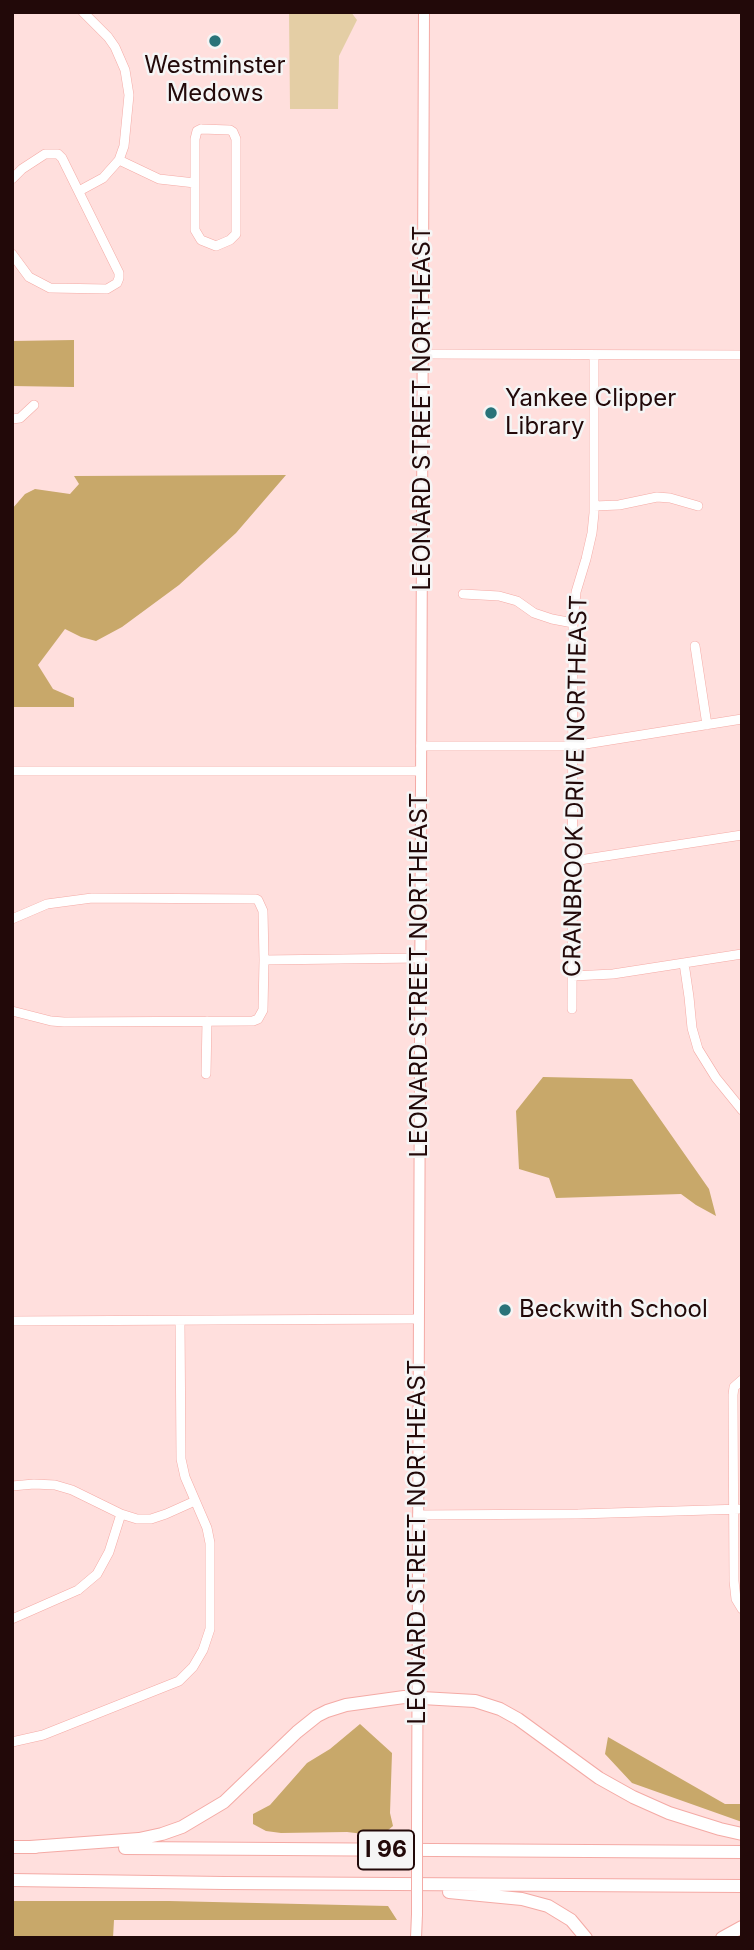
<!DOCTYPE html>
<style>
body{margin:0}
#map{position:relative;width:754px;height:1950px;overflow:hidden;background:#ffdfdd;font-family:Inter,sans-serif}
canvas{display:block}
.frame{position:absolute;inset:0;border:14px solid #220909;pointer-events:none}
</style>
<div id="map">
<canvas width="754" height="1950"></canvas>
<div class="frame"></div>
</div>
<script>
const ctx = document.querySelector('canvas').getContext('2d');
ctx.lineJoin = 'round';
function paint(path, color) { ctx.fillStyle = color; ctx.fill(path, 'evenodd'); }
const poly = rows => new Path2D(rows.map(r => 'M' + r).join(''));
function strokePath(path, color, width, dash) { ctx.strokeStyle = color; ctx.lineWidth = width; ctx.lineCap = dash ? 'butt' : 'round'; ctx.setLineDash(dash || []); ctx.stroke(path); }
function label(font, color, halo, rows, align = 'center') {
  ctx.font = font + ' Inter,sans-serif'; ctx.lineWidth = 5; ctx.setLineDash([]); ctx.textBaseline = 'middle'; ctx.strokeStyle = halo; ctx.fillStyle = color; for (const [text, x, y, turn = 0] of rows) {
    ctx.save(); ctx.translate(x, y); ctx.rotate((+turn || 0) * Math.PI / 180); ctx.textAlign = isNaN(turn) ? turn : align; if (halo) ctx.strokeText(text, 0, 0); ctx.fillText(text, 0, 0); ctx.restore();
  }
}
paint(poly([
 [289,12,351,12,357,20,339,56,338,109,290,109]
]), '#e4cea5');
paint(poly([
 [74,340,74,387,12,386,12,341],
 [286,475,236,533,179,585,122,627,96,641,81,637,65,629,38,665,53,689,74,698,74,707,12,707,12,509,25,494,35,489,70,494,79,484,74,476],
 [543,1077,632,1079,709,1189,716,1216,696,1205,681,1194,556,1198,549,1178,519,1169,516,1111],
 [360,1724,392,1753,390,1813,393,1826,381,1836,347,1832,281,1833,266,1831,253,1824,253,1814,270,1805,307,1763,330,1749],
 [608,1737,725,1804,742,1804,742,1822,632,1783,605,1754],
 [12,1901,169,1901,388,1906,397,1920,114,1920,113,1938,12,1938]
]), '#c8a86a');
const minor = poly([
 [201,129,230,130,233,132,236,139,236,234,230,240,216,246,201,240,195,230,195,139,197,131,201,129],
 [119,160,159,179,195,183],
 [12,179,22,169,45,154,58,154,62,158,119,273,119,278,117,283,107,289,50,288,29,277,12,254],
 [79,191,103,178,119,160,124,146,129,95,125,70,115,47,108,37,83,12],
 [422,354,742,355],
 [12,419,20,418,34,405],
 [594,506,619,505,657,497,670,498,698,506],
 [463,594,499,596,517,601,534,613,552,619,573,623],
 [695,646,707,725],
 [421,746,573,746,742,719],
 [12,771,421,771],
 [573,861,742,835],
 [12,919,47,904,92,898,256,899,258,900,263,911,264,960,263,1010,258,1019,253,1021,64,1022,51,1021,12,1011],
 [264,960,420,958],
 [684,963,689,997,692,1028,698,1049,716,1078,742,1110],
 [573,976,613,974,742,954],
 [572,1009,573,623,576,592,586,559,592,533,594,513,594,355],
 [206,1074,207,1021],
 [12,1321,418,1319],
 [742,1380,734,1387,733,1395,734,1581,736,1599,742,1609],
 [12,1486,34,1484,55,1485,72,1490,121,1514,137,1519,151,1519,166,1514,195,1501],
 [418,1515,578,1514,742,1509],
 [12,1619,78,1590,97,1574,109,1552,121,1514],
 [12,1742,43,1735,179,1681,193,1667,203,1650,210,1629,210,1543,207,1528,185,1477,181,1459,180,1321]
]);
const major = poly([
 [417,1824,424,12],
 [416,1938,417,1914]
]);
const highway = poly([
 [12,1847,36,1847],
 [30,1847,139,1839,162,1834,182,1827,224,1802,297,1732,317,1716,327,1711,346,1705,404,1697,475,1701,500,1709,518,1719,599,1778,633,1797,669,1813,720,1829,742,1834],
 [125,1848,742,1852],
 [12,1880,224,1883,742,1886],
 [449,1892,522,1899,548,1906,571,1920,586,1938],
 [722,1938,742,1927]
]);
strokePath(minor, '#f4aaa5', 10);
strokePath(major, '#f4aaa5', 12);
strokePath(highway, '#f4aaa5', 14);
strokePath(minor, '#fff', 9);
strokePath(major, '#fff', 10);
strokePath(highway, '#fff', 12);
const majorBridge = poly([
 [417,1914,417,1824]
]);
strokePath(majorBridge, '#f4aaa5', 12, []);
strokePath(majorBridge, '#fff', 10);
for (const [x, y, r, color] of [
 [215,41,7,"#297379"],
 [491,413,7,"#297379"],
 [505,1310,7,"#297379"]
]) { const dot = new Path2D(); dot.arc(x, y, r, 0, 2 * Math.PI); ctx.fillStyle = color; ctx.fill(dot); strokePath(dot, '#f5f5f5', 2.5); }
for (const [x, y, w] of [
 [386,1850,56]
]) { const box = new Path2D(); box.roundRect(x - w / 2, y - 19.5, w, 39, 5); ctx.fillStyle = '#f5f5f5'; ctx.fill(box); strokePath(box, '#220909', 2); }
label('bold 23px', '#220909', null, [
 ["I 96",386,1850]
]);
label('24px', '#220909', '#f5f5f5', [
 ["Westminster",215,66,"center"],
 ["Medows",215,94,"center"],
 ["Yankee Clipper",505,399],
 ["Library",505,427],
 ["Beckwith School",519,1310]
], 'left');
label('24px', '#220909', '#f5f5f5', [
 ["LEONARD STREET NORTHEAST",423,408,-90],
 ["CRANBROOK DRIVE NORTHEAST",576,786,-89],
 ["LEONARD STREET NORTHEAST",420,975,-90],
 ["LEONARD STREET NORTHEAST",418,1542,-90]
]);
</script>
